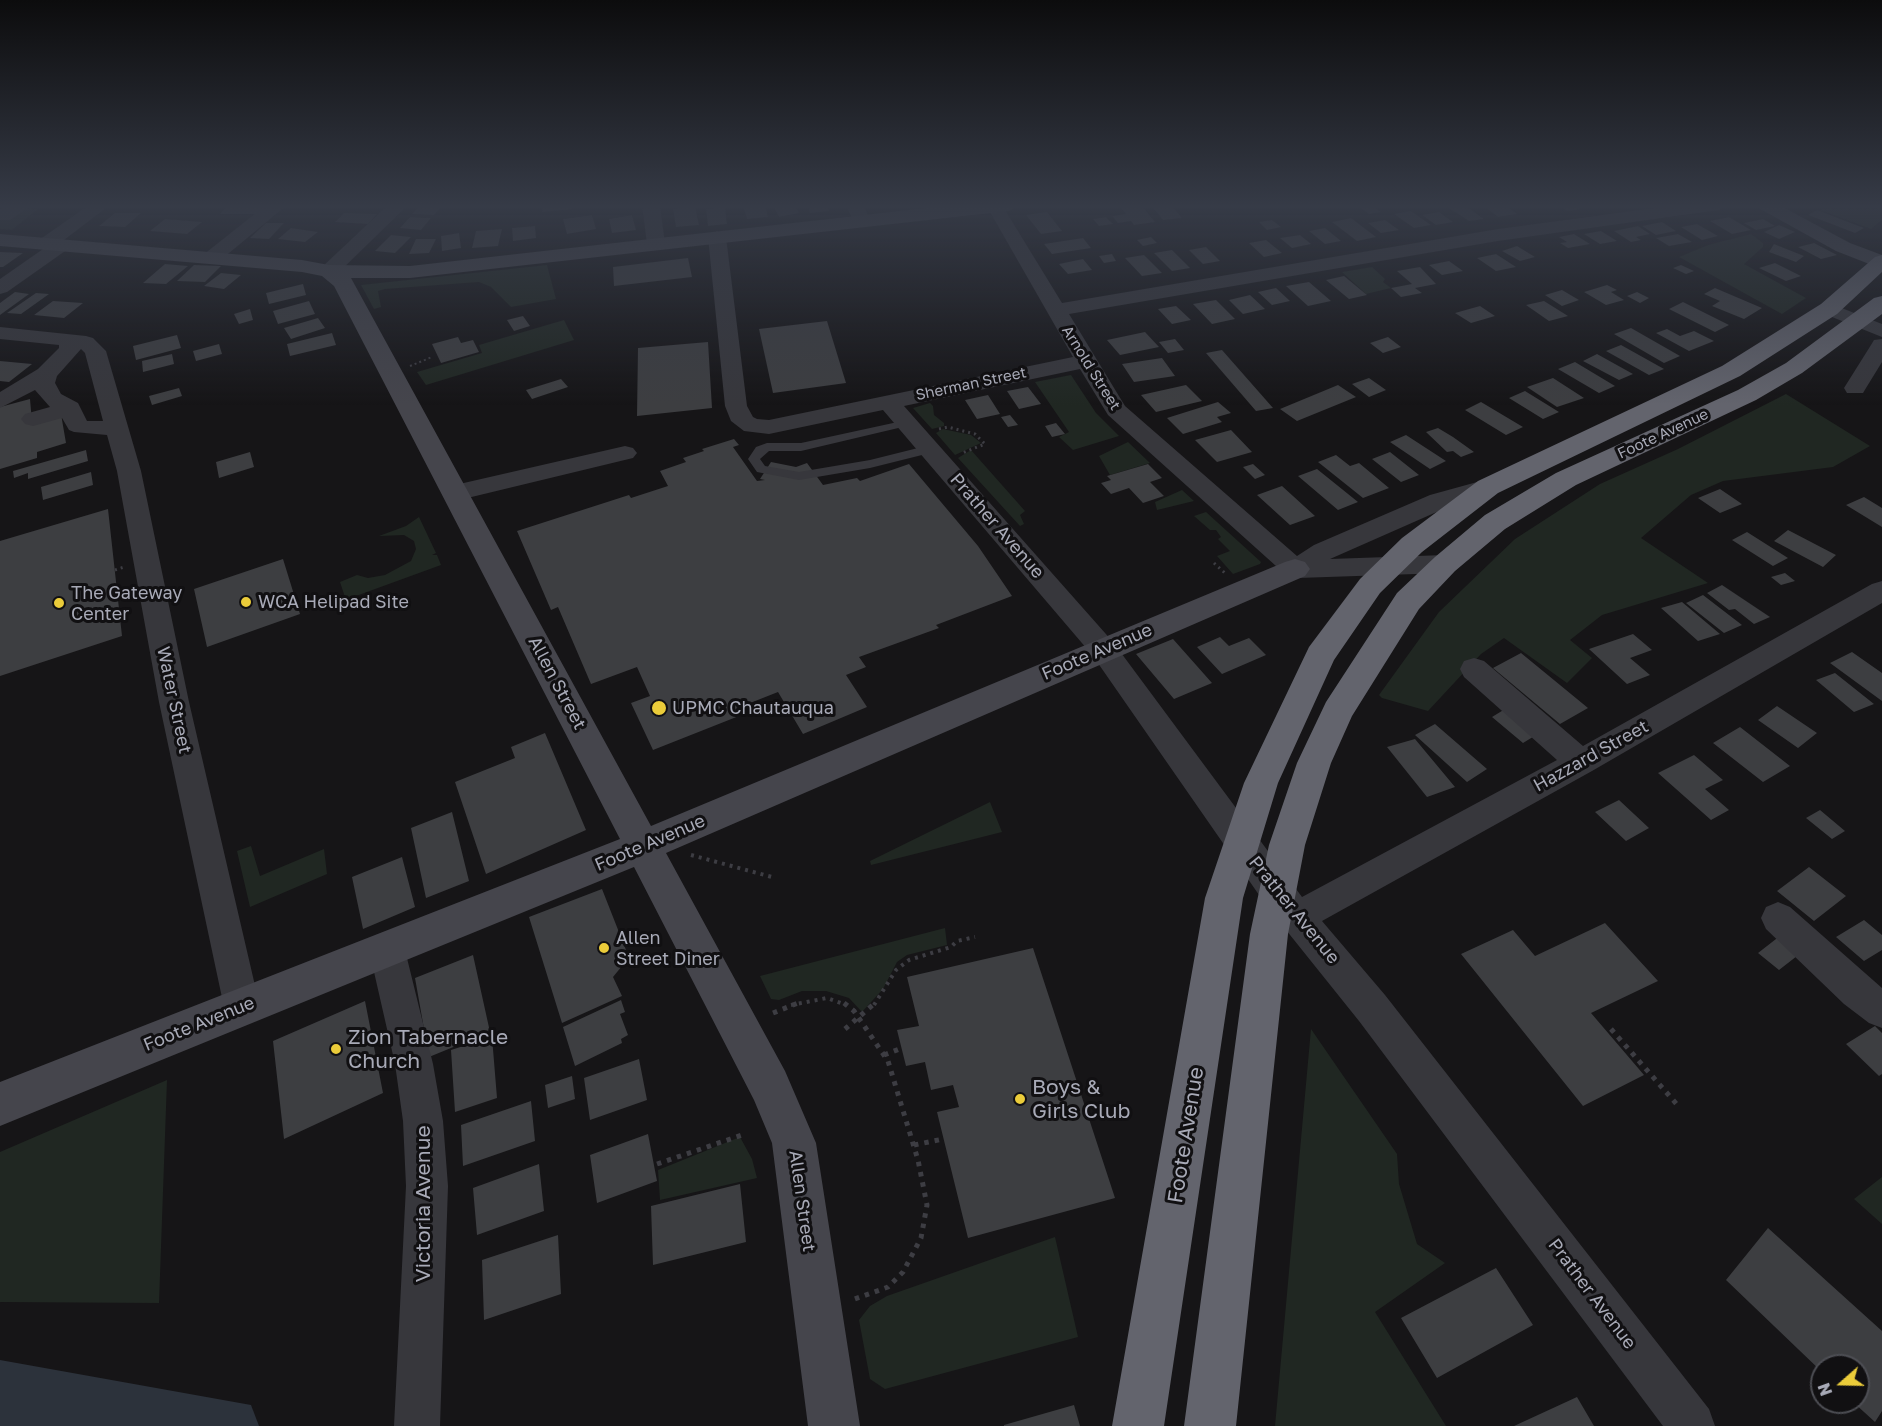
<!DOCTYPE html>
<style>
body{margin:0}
#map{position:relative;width:1882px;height:1426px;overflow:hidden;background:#161517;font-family:"Golos Text",sans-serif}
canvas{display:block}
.north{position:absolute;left:1810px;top:1354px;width:60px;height:60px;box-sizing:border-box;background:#111012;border:2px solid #4d4e54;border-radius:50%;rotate:250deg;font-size:16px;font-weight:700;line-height:24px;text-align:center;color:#a8aab7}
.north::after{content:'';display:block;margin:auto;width:21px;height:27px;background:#ebcc3a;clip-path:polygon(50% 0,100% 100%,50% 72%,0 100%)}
</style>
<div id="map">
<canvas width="1882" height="1426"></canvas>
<div class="north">N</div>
</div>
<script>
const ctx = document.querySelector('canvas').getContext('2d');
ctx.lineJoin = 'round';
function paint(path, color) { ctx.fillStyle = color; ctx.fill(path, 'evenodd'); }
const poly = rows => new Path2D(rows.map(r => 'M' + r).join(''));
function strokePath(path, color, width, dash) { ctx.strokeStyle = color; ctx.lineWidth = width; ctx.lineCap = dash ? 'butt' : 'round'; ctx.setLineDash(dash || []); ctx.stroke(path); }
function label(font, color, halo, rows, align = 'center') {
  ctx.font = font + ' "Golos Text",sans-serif'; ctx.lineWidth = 6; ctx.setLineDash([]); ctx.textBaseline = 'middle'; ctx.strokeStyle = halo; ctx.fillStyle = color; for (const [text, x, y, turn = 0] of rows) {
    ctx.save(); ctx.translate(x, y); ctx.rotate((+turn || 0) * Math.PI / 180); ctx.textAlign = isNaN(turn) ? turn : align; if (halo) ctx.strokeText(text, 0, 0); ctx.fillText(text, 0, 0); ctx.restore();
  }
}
paint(poly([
 [0,205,43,205,12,230,0,229],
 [1832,205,1881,205,1882,220,1871,229,1820,210],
 [1751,234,1763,243,1763,247,1744,264,1806,298,1782,314,1679,257,1708,245],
 [547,265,556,299,511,307,491,287,479,282,385,289,378,291,381,307,374,309,361,285],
 [1372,267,1385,279,1383,282,1391,288,1366,294,1342,272],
 [564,320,574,340,426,385,417,372,482,353,479,345],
 [1071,375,1096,413,1119,436,1073,450,1059,437,1069,432,1035,382],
 [1786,394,1870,446,1833,467,1723,481,1691,495,1641,538,1708,583,1602,615,1570,640,1592,658,1567,683,1504,638,1481,654,1428,711,1382,698,1379,695,1439,612,1515,539,1600,484,1678,449],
 [930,403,933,406,934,415,944,423,944,426,932,429,913,408],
 [943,429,971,435,981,443,955,455,936,433],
 [1128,442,1150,463,1110,475,1099,456],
 [971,450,1025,511,1020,515,1024,524,1020,526,958,458],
 [1182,490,1194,501,1157,510,1155,502],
 [1206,512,1261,562,1260,564,1233,574,1217,556,1230,551,1218,539,1221,537,1216,530,1210,530,1194,516],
 [419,517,436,553,432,555,437,555,441,565,323,608,345,597,340,582,357,575,368,578,385,575,411,561,416,549,414,541,404,535,379,536,406,526],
 [990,802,1002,832,871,865,870,861],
 [251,846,260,876,324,849,327,874,250,907,237,851],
 [945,928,947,945,907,955,897,962,883,989,862,1012,849,998,826,991,802,991,779,1000,771,999,760,976],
 [1311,1029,1397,1154,1399,1184,1417,1244,1445,1263,1375,1312,1446,1426,1275,1426],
 [167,1080,159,1303,0,1302,0,1152],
 [740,1137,752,1159,757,1178,660,1200,658,1170],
 [1882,1177,1882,1224,1854,1199],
 [1055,1237,1078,1337,885,1389,870,1379,859,1320,870,1306,887,1296]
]), '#202722');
paint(poly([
 [0,1360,251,1405,259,1426,0,1426]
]), '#2c323b');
paint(poly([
 [8,205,32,205,10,220,0,220,0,210],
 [543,205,573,205,572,209,542,212],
 [743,205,765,205,768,217,747,219],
 [773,205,795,205,799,213,779,217],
 [807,205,827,205,829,211,810,213],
 [1119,205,1141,205,1155,222,1134,225,1131,221,1118,223,1112,216,1126,214],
 [1151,205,1171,205,1182,218,1163,220],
 [1464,205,1484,219,1469,221,1449,208],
 [1483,205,1505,205,1517,214,1498,217],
 [1558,205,1576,205,1581,209,1567,211],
 [227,206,263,206,257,214,220,214],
 [420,206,441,207,434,215,412,214],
 [695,206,699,225,676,227,673,209],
 [1373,206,1381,212,1369,214,1361,208],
 [725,207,727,224,708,226,706,209],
 [1817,210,1864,228,1855,233,1808,215],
 [1411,211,1431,225,1414,228,1394,214],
 [1047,212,1062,231,1041,234,1026,215],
 [1439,212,1453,222,1436,225,1422,215],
 [115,213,141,213,125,227,99,226],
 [344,213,377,214,368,224,335,222],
 [592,215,596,229,567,234,563,219],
 [632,215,636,230,612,233,609,219],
 [410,217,431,218,421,230,400,228],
 [1106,217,1113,224,1099,226,1093,219],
 [1729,217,1751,230,1732,234,1710,221],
 [1351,218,1376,237,1357,241,1332,222],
 [165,219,202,222,187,234,150,231],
 [1763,219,1775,226,1756,230,1744,223],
 [1272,220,1281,227,1267,230,1259,222],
 [1385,220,1399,230,1381,233,1368,223],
 [1662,222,1676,231,1656,235,1642,226],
 [266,223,284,223,269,239,250,238],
 [1697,224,1718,236,1702,240,1681,227],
 [1779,225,1795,232,1779,239,1764,232],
 [535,226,536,238,513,241,512,228],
 [1638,226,1650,234,1636,237,1641,240,1631,242,1614,231],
 [291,228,318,232,305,242,278,239],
 [1325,228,1341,241,1325,244,1309,231],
 [502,229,498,246,472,248,476,231],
 [1601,231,1617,241,1600,244,1584,234],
 [459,233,461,248,442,251,441,236],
 [1574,234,1590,244,1568,248,1560,243,1567,242,1559,237],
 [1678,234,1692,242,1669,246,1656,238],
 [391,235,411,237,395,253,375,251],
 [1300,235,1311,244,1292,248,1280,238],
 [1151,237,1157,243,1143,246,1137,240],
 [1083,238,1091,248,1052,254,1044,244],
 [416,239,436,239,429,253,409,254],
 [1266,240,1282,253,1264,257,1249,243],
 [1814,243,1837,255,1821,259,1798,247],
 [1774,244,1804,256,1796,262,1769,252],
 [1517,246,1535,257,1520,261,1502,251],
 [1206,247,1220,261,1203,264,1189,250],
 [1172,250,1190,268,1172,271,1154,253],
 [0,252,23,253,3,267,0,267],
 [1112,254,1116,261,1104,263,1099,256],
 [1496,254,1516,267,1496,271,1477,258],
 [1144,255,1162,273,1142,276,1125,258],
 [688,258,692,277,614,286,613,267],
 [1083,259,1092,270,1068,274,1059,264],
 [1449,261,1463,271,1442,275,1429,265],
 [1775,263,1801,276,1786,281,1759,268],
 [165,264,188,266,166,284,143,283],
 [194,265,221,266,205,282,177,281],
 [1681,265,1694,271,1686,274,1673,268],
 [1420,267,1436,284,1415,288,1422,293,1401,297,1391,288,1412,284,1397,271],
 [221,273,241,275,224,289,204,286],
 [1344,276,1367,295,1349,299,1326,280],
 [1309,282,1331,301,1308,306,1286,286],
 [303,284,306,295,269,304,266,293],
 [1607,285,1617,290,1611,292,1624,300,1606,305,1584,292],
 [1276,288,1290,301,1272,305,1258,292],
 [1715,288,1762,308,1744,319,1712,306,1720,301,1704,294],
 [1562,290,1579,300,1562,306,1545,295],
 [15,292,29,294,0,315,0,303],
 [1637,292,1649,298,1640,303,1627,296],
 [36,293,49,294,21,314,7,313],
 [1250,295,1265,309,1243,314,1229,300],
 [1216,300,1235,319,1212,324,1193,304],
 [53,301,83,303,64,318,34,315],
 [309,301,315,314,278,324,273,311],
 [1544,301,1568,316,1549,321,1526,305],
 [1683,302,1729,325,1715,332,1669,309],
 [1176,306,1191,320,1172,324,1158,309],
 [1480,306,1495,316,1471,323,1455,313],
 [250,309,253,320,239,324,234,314],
 [523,316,530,326,514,331,507,320],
 [318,318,325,328,291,339,284,328],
 [827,321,846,383,773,393,759,329],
 [1631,328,1680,356,1664,363,1614,334],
 [1667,329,1680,336,1694,331,1714,341,1689,351,1656,333],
 [1145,332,1159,347,1120,355,1107,340],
 [332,333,336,345,290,356,287,344],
 [177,335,181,348,136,360,133,346],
 [458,337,461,343,473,340,479,352,441,363,432,344],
 [1388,337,1401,347,1383,353,1370,343],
 [1175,339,1184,350,1168,353,1159,342],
 [708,342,712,408,637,416,638,348],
 [219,344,222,354,196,361,193,351],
 [1621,345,1664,369,1649,375,1606,351],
 [1222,350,1273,408,1256,411,1206,353],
 [172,354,174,364,143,372,142,361],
 [1597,354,1633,374,1619,380,1583,361],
 [1162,358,1175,376,1134,382,1122,364],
 [0,361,32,364,9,382,0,381],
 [1575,362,1615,386,1599,393,1558,369],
 [1369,378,1386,390,1369,397,1352,384],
 [1553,378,1584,398,1557,407,1527,387],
 [561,379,568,387,532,399,526,390],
 [1186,385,1202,401,1156,412,1141,395],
 [1338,385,1356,397,1297,421,1280,409],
 [1028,387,1041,404,1019,409,1007,391],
 [179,388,182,396,152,405,149,396],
 [1525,391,1559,412,1543,419,1509,398],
 [988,395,1000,414,977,419,965,400],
 [30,399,32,422,61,414,66,443,37,452,37,458,0,469,0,407],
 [1218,402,1231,413,1217,417,1222,422,1183,434,1167,418],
 [1481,402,1523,427,1506,435,1465,410],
 [1010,415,1018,425,1008,427,1001,417],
 [1056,423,1065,434,1052,437,1045,426],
 [1438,428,1453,437,1474,452,1461,457,1453,451,1447,452,1426,432],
 [1231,430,1252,452,1217,462,1195,440],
 [1406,435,1446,461,1430,469,1390,442],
 [734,439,739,445,733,447,757,481,765,480,760,479,771,462,796,467,807,463,823,485,857,478,860,481,909,464,978,546,1012,596,936,625,939,628,859,657,866,667,846,675,867,707,803,734,778,692,740,707,744,714,653,750,631,703,650,696,637,667,591,684,558,607,551,610,517,531,629,495,631,498,668,486,660,471,686,462,683,458,704,451,702,449],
 [86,450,88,461,28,479,28,473,14,478,13,471],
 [250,452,254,467,219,478,216,462],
 [1390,452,1419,475,1401,482,1372,459],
 [1336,455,1350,466,1359,463,1389,488,1363,498,1318,462],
 [1148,464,1162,478,1150,482,1164,496,1143,503,1129,488,1111,494,1101,483,1111,480,1107,476],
 [1253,464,1265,475,1255,479,1243,467],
 [1317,469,1358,502,1338,510,1298,476],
 [91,472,93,485,43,500,41,487],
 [1282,486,1315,516,1290,525,1257,495],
 [1720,489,1742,504,1720,513,1698,498],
 [1864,497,1882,508,1882,527,1846,505],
 [108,509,122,636,0,676,0,541],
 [1788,530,1836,555,1823,567,1774,541],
 [1747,532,1788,558,1773,566,1732,540],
 [283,559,300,614,207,647,194,589],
 [1785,573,1795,581,1781,585,1771,577],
 [1722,585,1770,617,1754,624,1735,609,1729,610,1707,593],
 [1703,595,1742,625,1724,633,1686,603],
 [1682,602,1720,634,1698,641,1661,608],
 [1633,634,1652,650,1630,658,1650,675,1627,684,1589,649],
 [1220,637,1229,646,1249,638,1266,655,1222,674,1197,647],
 [1173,639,1212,683,1174,699,1136,654],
 [1852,652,1882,673,1882,701,1830,663],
 [1521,653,1588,708,1560,724,1493,668],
 [1835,673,1874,704,1854,712,1816,680],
 [1510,706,1541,732,1523,743,1492,717],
 [1777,706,1817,733,1798,748,1758,720],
 [1435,724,1487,769,1467,782,1415,735],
 [1740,727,1790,766,1763,782,1713,743],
 [545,733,586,830,486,874,455,782,515,758,511,747],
 [1415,739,1455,787,1427,797,1387,747],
 [1694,755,1723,780,1705,789,1729,810,1711,820,1658,773],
 [1619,800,1649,828,1626,841,1595,812],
 [1820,810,1845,831,1832,839,1806,818],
 [452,812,469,881,426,898,411,828],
 [402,857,415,907,363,929,352,877],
 [1809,867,1846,896,1814,921,1777,891],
 [602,889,626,950,618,955,622,966,613,977,622,996,562,1023,529,917],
 [1864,920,1882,935,1882,950,1864,961,1836,937],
 [1605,923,1658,981,1591,1013,1644,1075,1583,1106,1461,954,1513,930,1535,956],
 [1785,932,1806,949,1779,970,1758,953],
 [1033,948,1115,1198,968,1238,937,1112,959,1107,953,1085,931,1090,925,1062,906,1066,897,1030,919,1026,907,977],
 [473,955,490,1032,429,1057,415,978],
 [621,1000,625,1012,620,1014,628,1035,621,1039,622,1043,575,1066,563,1027],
 [365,1001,383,1093,284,1139,273,1041],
 [1875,1026,1882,1033,1882,1074,1879,1076,1846,1044],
 [492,1037,497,1098,455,1112,451,1050],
 [639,1059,647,1100,590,1120,584,1078],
 [572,1076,575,1099,548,1108,545,1085],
 [531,1101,535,1141,463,1166,461,1125],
 [648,1134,657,1181,597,1203,590,1155],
 [539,1164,544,1211,477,1235,473,1188],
 [740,1184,746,1242,653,1265,651,1206],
 [1768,1228,1882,1331,1882,1411,1875,1422,1853,1402,1858,1402,1858,1366,1822,1366,1822,1372,1726,1280],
 [558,1235,561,1294,484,1320,482,1260],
 [1496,1268,1533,1325,1437,1378,1401,1318],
 [1577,1397,1594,1426,1514,1426],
 [1074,1405,1080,1426,1004,1426,1004,1425]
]), '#3d3e41');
strokePath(poly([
 [410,366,432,357]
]), '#3d3d43', 2, [2, 3]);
strokePath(poly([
 [939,429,948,427,975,434,985,444,962,453],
 [1214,563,1227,575],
 [115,570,124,567]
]), '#3d3d43', 3, [2, 4]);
strokePath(poly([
 [691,855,772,877],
 [791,1005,827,998,846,1005],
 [874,1005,896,970,909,960,951,947,957,941,975,937]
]), '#3d3d43', 4, [3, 5]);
strokePath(poly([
 [844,1003,854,1011,888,1061,918,1160,927,1205,921,1238,903,1272,888,1287,852,1300],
 [773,1013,798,1003],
 [845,1029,875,1003],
 [1611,1029,1680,1108],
 [884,1055,902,1048],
 [914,1145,943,1139],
 [657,1164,745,1134]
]), '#3d3d43', 5, [4.5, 6]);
paint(poly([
 [907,420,911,421,911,425,801,451,769,451,760,459,765,466,799,472,870,460,930,445,936,449,934,452,870,468,799,480,757,472,748,459,756,447,767,443,801,443,907,420]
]), '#37373c');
paint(poly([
 [89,205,110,205,64,240,70,245,68,249,7,292,0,294,0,279,43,249,37,244,39,240,89,205],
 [266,205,287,205,217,263,203,263,200,259,203,255,266,205],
 [388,205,408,205,336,275,322,275,319,271,322,267,388,205],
 [642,205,660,205,665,244,663,248,649,248,647,244,642,205],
 [846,205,864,205,870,221,867,225,855,225,846,205],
 [986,205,1002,205,1062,303,1498,229,1677,205,1728,205,1719,210,1498,241,1069,314,1125,406,1297,556,1314,545,1430,495,1488,479,1497,481,1500,487,1497,493,1448,507,1330,559,1445,555,1454,558,1458,564,1454,570,1445,573,1298,578,1286,575,1108,415,1080,369,904,406,1113,642,1302,897,1557,760,1464,677,1460,669,1464,661,1474,658,1484,661,1583,746,1872,584,1882,581,1882,603,1592,771,1322,921,1385,995,1709,1409,1715,1426,1663,1426,1359,1021,1266,905,1093,656,883,410,769,434,744,431,731,421,725,406,708,237,717,231,726,237,747,406,753,417,757,419,769,420,1073,357,986,205],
 [1829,303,1882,324,1882,337,1822,313,1819,309,1822,305,1829,303],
 [0,327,86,336,93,338,106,351,141,471,189,702,260,1007,255,1020,242,1025,229,1020,224,1007,159,702,117,471,107,435,74,432,69,430,62,418,33,426,25,424,21,419,25,414,50,407,35,390,0,408,0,392,38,369,59,348,59,345,0,339,0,327],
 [81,349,85,353,103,421,87,421,78,403,61,394,55,383,57,376,81,349],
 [1882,339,1882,362,1866,388,1863,393,1847,393,1844,388,1871,345,1874,340,1882,339],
 [625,446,633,448,637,453,633,458,455,501,446,499,443,493,446,487,455,485,625,446],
 [1778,902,1790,907,1882,988,1882,1028,1869,1023,1844,1004,1766,929,1761,918,1766,907,1778,902],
 [387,934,400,938,405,950,433,1064,443,1121,448,1186,440,1426,394,1426,406,1186,403,1121,395,1064,369,950,374,938,387,934]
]), '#37373c');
paint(poly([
 [953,205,1019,205,1009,211,410,278,351,278,651,826,1285,562,1295,559,1305,562,1310,569,1305,576,666,853,785,1071,816,1143,860,1426,808,1426,772,1143,754,1100,634,867,0,1126,0,1082,620,839,334,286,322,276,302,272,0,246,0,234,302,260,329,265,410,266,953,205],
 [1753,205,1779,205,1850,243,1882,255,1882,269,1836,251,1753,205]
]), '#45454c');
paint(poly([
 [1882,255,1882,272,1837,314,1740,376,1498,493,1422,552,1380,593,1334,660,1278,783,1243,898,1164,1426,1112,1426,1205,898,1244,783,1309,647,1360,579,1402,538,1478,481,1722,366,1821,304,1875,257,1882,255],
 [1882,296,1882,314,1802,373,1756,400,1576,485,1505,529,1455,571,1419,609,1352,716,1331,763,1305,845,1288,934,1236,1426,1184,1426,1250,934,1269,845,1297,763,1326,702,1397,593,1435,557,1485,515,1556,473,1738,390,1786,363,1874,298,1882,296]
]), '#63646d');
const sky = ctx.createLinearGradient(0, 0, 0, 405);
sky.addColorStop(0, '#0c0c0d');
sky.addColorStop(0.51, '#363b47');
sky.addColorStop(1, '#363b4700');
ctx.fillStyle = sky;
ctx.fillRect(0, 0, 1882, 405);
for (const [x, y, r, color] of [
 [246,602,6,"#ebcc3a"],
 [59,603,6,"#ebcc3a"],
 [659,708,8,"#ebcc3a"],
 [604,948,6,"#ebcc3a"],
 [336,1049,6,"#ebcc3a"],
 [1020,1099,6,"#ebcc3a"]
]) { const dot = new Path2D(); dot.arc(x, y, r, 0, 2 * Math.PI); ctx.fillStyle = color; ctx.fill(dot); strokePath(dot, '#111012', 2); }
label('15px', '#a8aab7', '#111012', [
 ["Arnold Street",1091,368,58],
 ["Sherman Street",971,384,-12],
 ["Foote Avenue",1663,434,-25]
]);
label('18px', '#a8aab7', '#111012', [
 ["Prather Avenue",997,526,49],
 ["Foote Avenue",1097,652,-23],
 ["Allen Street",557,683,62],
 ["Water Street",174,700,78],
 ["Hazzard Street",1591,756,-29],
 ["Foote Avenue",650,843,-23],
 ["Prather Avenue",1294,910,51],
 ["Foote Avenue",199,1024,-22],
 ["Allen Street",802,1201,82],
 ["Prather Avenue",1592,1294,53]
]);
label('18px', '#a8aab7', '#111012', [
 ["The Gateway",71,593],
 ["Center",71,614],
 ["WCA Helipad Site",258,602],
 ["UPMC Chautauqua",672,708],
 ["Allen",616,938],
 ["Street Diner",616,959]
], 'left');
label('21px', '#a8aab7', '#111012', [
 ["Zion Tabernacle",348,1037],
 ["Church",348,1061],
 ["Boys &",1032,1087],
 ["Girls Club",1032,1111]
], 'left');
label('21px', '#a8aab7', '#111012', [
 ["Foote Avenue",1186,1135,-81],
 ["Victoria Avenue",423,1204,-90]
]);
</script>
